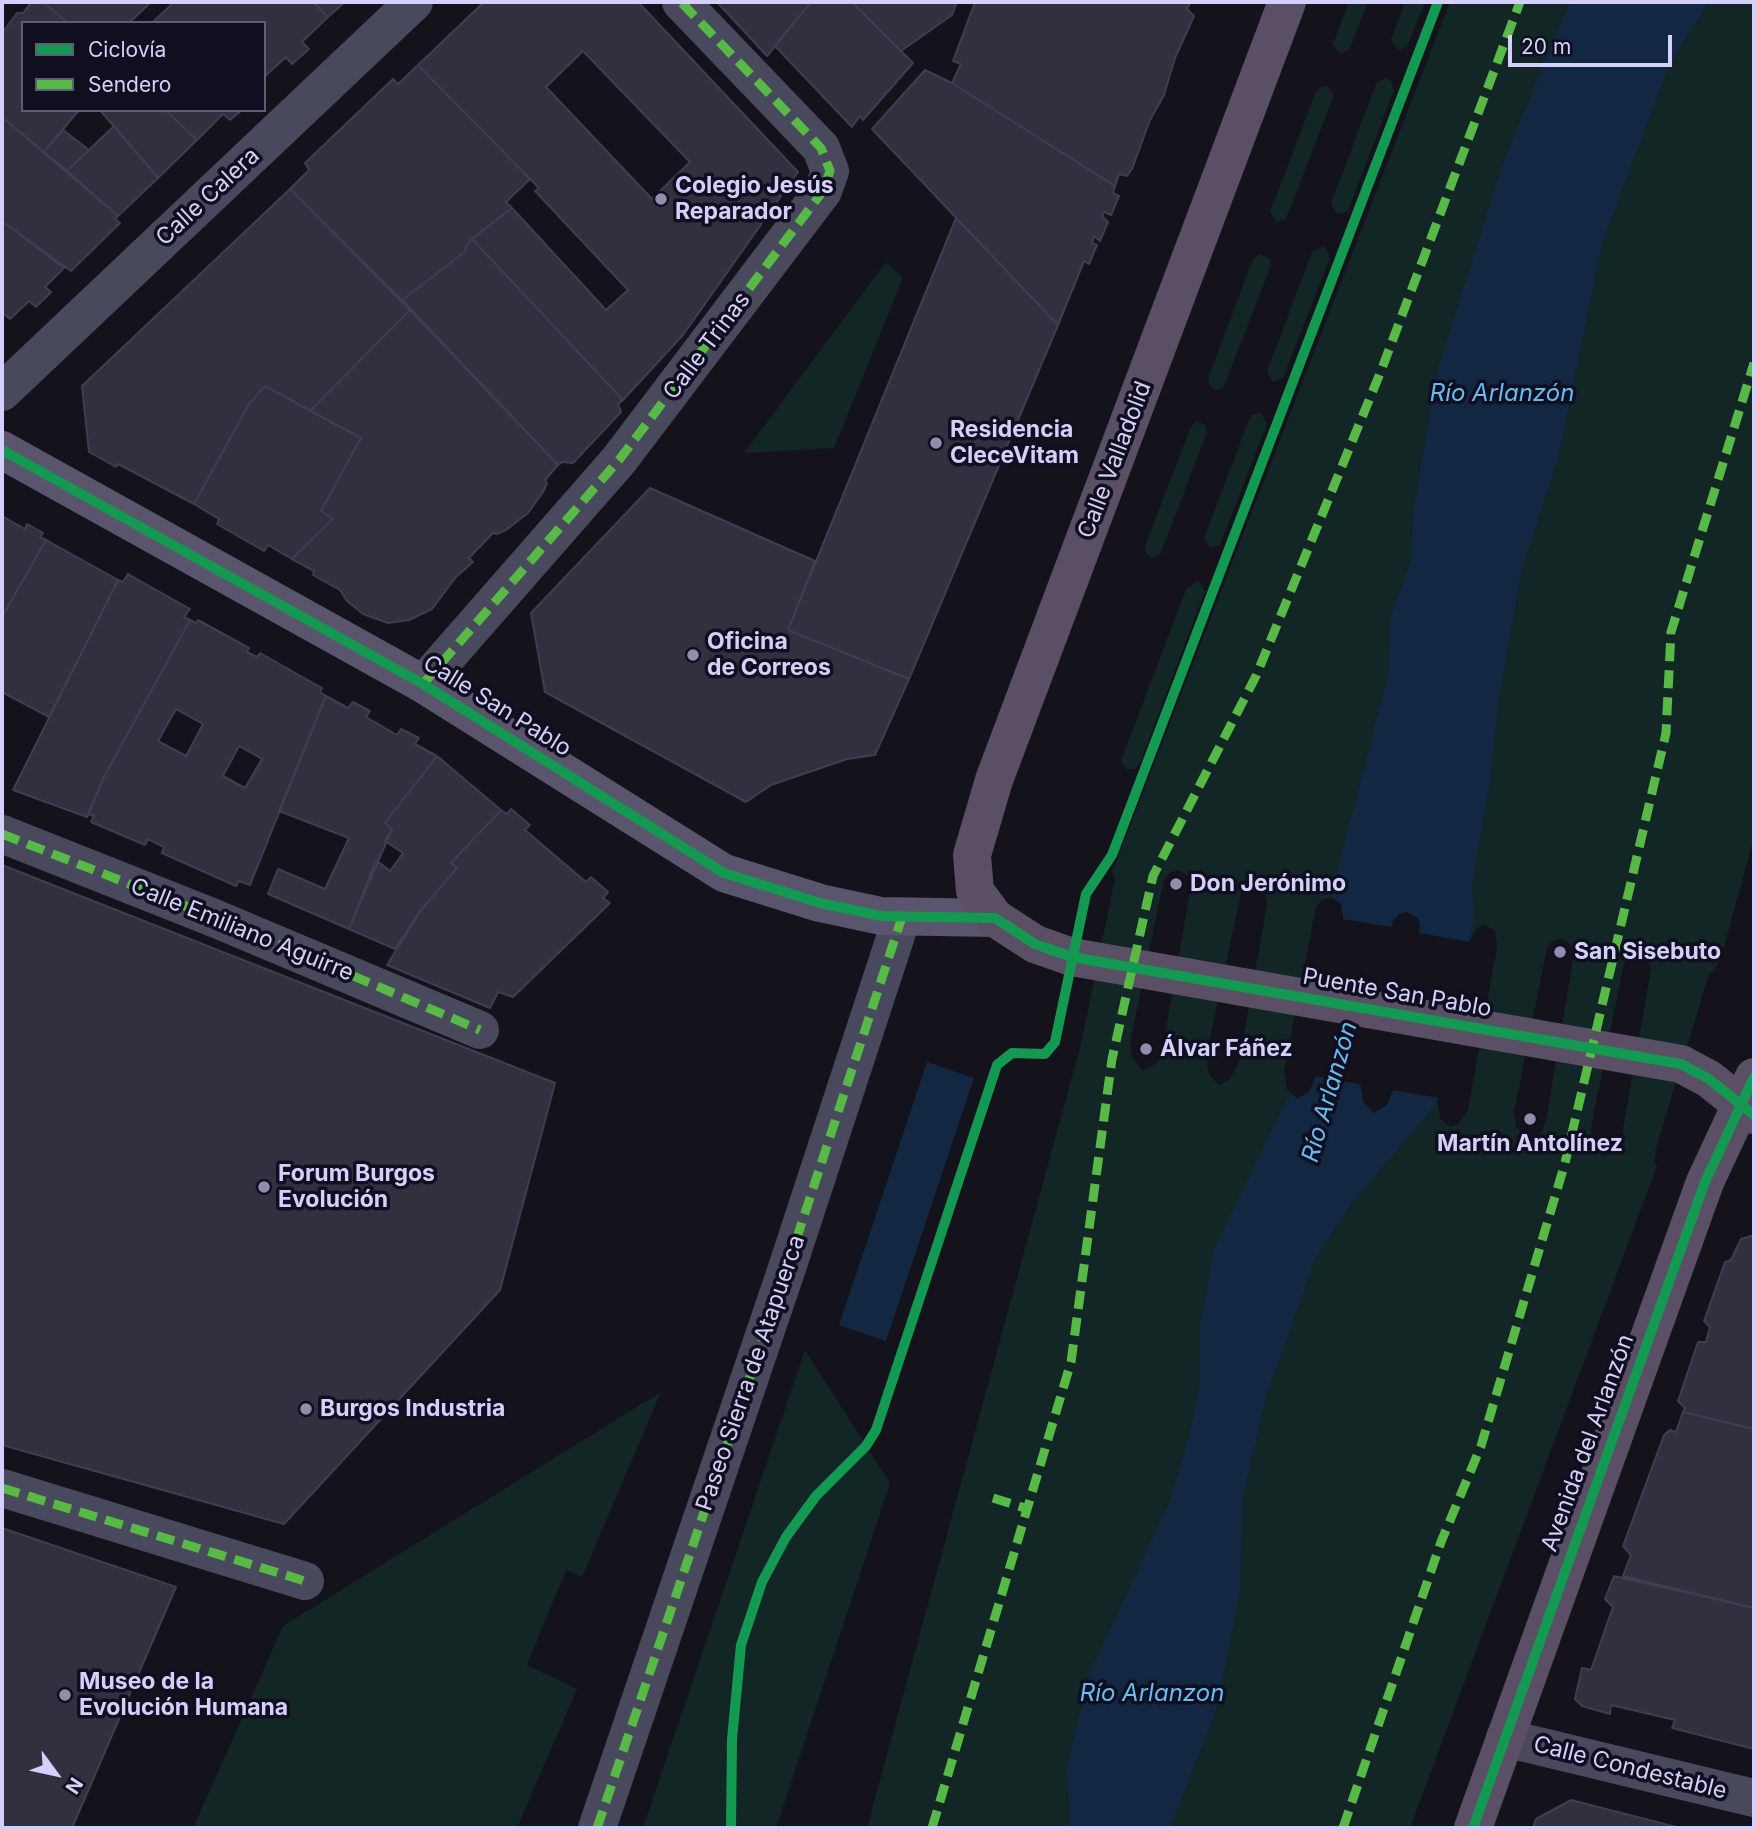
<!DOCTYPE html>
<meta charset="utf-8">
<style>
body{margin:0}
#map{position:relative;width:1756px;height:1830px;overflow:hidden;background:#14131c;font-family:Inter,sans-serif}
canvas{display:block}
.frame{position:absolute;inset:0;border:4px solid #d3d1fb;pointer-events:none}
.legend{position:absolute;left:21px;top:21px;width:245px;height:91px;box-sizing:border-box;background:#100f20;border:2px solid #5e5d78;margin:0;padding:9px 12px;list-style:none;font-size:21px;color:#d3d1fb}
.legend li{display:flex;align-items:center;gap:14px;height:35px}
.legend b{width:35px;border:2px solid #5e5d78}
.north{position:absolute;left:21px;top:1739px;width:70px;height:70px;-webkit-text-stroke:5px #100f20;paint-order:stroke;rotate:123deg;font-size:19px;font-weight:700;line-height:28px;text-align:center;color:#d3d1fb}
.north::after{content:'';display:block;margin:auto;width:24px;height:32px;background:#d3d1fb;clip-path:polygon(50% 0,100% 100%,50% 72%,0 100%)}
.scale{position:absolute;left:1508px;top:35px;width:164px;height:32px;box-sizing:border-box;border:4px solid #d3d1fb;border-top:0;padding-left:9px;font-size:21px;line-height:24px;white-space:nowrap;color:#d3d1fb;-webkit-text-stroke:5px #100f20;paint-order:stroke}
</style>
<div id="map">
<canvas width="1756" height="1830"></canvas>
<div class="frame"></div>
<ul class="legend">
<li><b style="height:9px;background:#139951"></b>Ciclovía</li>
<li><b style="height:9px;background:#58b947"></b>Sendero</li>
</ul>
<div class="north">N</div>
<div class="scale">20 m</div>
</div>
<script>
const ctx = document.querySelector('canvas').getContext('2d');
ctx.lineJoin = 'round';
function paint(path, color) { ctx.fillStyle = color; ctx.fill(path, 'evenodd'); }
const poly = rows => new Path2D(rows.map(r => 'M' + r).join(''));
function strokePath(path, color, width, dash) { ctx.strokeStyle = color; ctx.lineWidth = width; ctx.lineCap = dash ? 'butt' : 'round'; ctx.setLineDash(dash || []); ctx.stroke(path); }
function label(font, color, halo, rows, align = 'center') {
  ctx.font = font + ' Inter,sans-serif'; ctx.lineWidth = 7; ctx.setLineDash([]); ctx.textBaseline = 'middle'; ctx.strokeStyle = halo; ctx.fillStyle = color; for (const [text, x, y, turn = 0] of rows) {
    ctx.save(); ctx.translate(x, y); ctx.rotate((+turn || 0) * Math.PI / 180); ctx.textAlign = isNaN(turn) ? turn : align; if (halo) ctx.strokeText(text, 0, 0); ctx.fillText(text, 0, 0); ctx.restore();
  }
}
paint(poly([
 [1349,2,1368,2,1349,50,1340,54,1333,44],
 [1405,2,1425,2,1407,47,1398,50,1391,40],
 [1450,2,1754,2,1754,838,1721,957,1714,971,1709,974,1656,1148,1654,1164,1657,1166,1410,1828,867,1828,1081,1044,1115,879,1112,872],
 [1177,870,1185,873,1190,880,1190,892,1162,1052,1157,1063,1143,1071,1132,1057,1130,1042,1164,880,1170,873],
 [1251,885,1259,886,1265,891,1267,905,1239,1062,1230,1079,1219,1085,1209,1075,1206,1056,1241,893],
 [1331,898,1343,912,1392,927,1393,920,1407,912,1420,922,1470,942,1477,928,1485,925,1495,931,1497,947,1468,1110,1458,1124,1450,1127,1440,1118,1437,1098,1393,1090,1387,1105,1374,1113,1362,1100,1360,1084,1316,1076,1309,1092,1297,1099,1287,1089,1284,1070,1316,907,1321,900],
 [1561,939,1571,945,1573,960,1546,1121,1541,1133,1527,1141,1516,1126,1514,1112,1547,948,1553,941],
 [1638,954,1648,961,1651,969,1621,1141,1615,1150,1603,1156,1591,1138,1591,1127,1624,963,1629,956],
 [1384,78,1392,81,1394,90,1348,211,1337,214,1331,204,1376,84],
 [1327,86,1333,93,1333,98,1286,219,1276,222,1270,212,1316,92,1320,87],
 [1324,246,1330,258,1283,378,1273,382,1267,372,1312,252],
 [1260,254,1270,259,1271,266,1223,388,1216,390,1210,386,1208,379,1253,259],
 [886,262,903,278,834,448,744,453],
 [1261,413,1267,424,1220,545,1210,548,1204,538,1251,415],
 [1196,421,1205,425,1207,432,1160,555,1153,558,1146,554,1145,546,1190,429],
 [1198,581,1205,591,1140,763,1135,769,1126,769,1121,761,1186,589],
 [805,1350,890,1483,776,1828,643,1828],
 [661,1392,582,1577,566,1570,527,1665,577,1689,517,1828,193,1828,283,1626]
]), '#122626');
paint(poly([
 [1570,2,1708,2,1669,65,1603,240,1558,458,1522,568,1498,706,1490,784,1472,884,1474,918,1437,1103,1350,1205,1315,1259,1267,1393,1242,1501,1240,1592,1217,1707,1170,1828,1067,1828,1070,1816,1066,1771,1089,1675,1170,1501,1189,1436,1199,1389,1200,1322,1214,1249,1290,1093,1297,1099,1307,1094,1314,1084,1343,913,1331,898,1332,891,1389,672,1390,620,1411,560,1413,510,1437,372,1504,160],
 [1407,912,1420,922,1420,926,1393,1090,1387,1105,1374,1113,1364,1105,1360,1084,1393,920],
 [927,1062,974,1078,886,1341,839,1325]
]), '#122741');
paint(poly([
 [1327,898,1334,899,1341,904,1343,919,1392,927,1399,914,1407,912,1418,918,1419,933,1469,942,1476,929,1439,1106,1440,1098,1391,1090,1390,1096,1385,1102,1390,1090,1417,926,1412,917,1407,916,1397,922,1364,1085,1314,1076,1310,1085,1308,1088,1313,1075,1339,913,1337,906]
]), '#14131c');
const building = poly([
 [32,2,43,2,68,23,23,23,23,110,79,110,44,152,2,117,2,33,17,13,23,13,32,2],
 [43,2,151,2,129,23,68,23,43,2],
 [174,2,313,2,328,17,302,42,309,49,292,64,286,57,264,77,264,23,152,23,174,2],
 [313,2,345,2,328,17,313,2],
 [484,2,638,2,798,172,683,335,623,400,472,239,512,208,606,310,628,290,535,191,539,188,418,65,484,2],
 [583,51,690,162,652,199,546,87,583,51],
 [717,2,811,2,767,56,717,2],
 [811,2,852,2,913,63,863,120,860,116,852,127,775,46,811,2],
 [852,2,957,2,952,15,901,51,852,2],
 [975,2,1190,3,1187,9,1194,16,1175,58,1164,95,1150,120,1132,169,1127,176,1119,174,1115,186,952,83,961,64,953,61,975,2],
 [418,65,530,179,506,202,512,208,472,239,466,246,466,251,402,300,290,189,309,170,305,163,393,79,398,84,418,65],
 [925,70,952,83,1115,186,1113,193,1119,196,1111,215,1104,212,1102,216,1108,222,1100,241,1094,236,1092,243,1097,245,1089,264,1084,261,1058,325,872,129,925,70],
 [100,110,165,110,197,140,158,178,100,110],
 [165,110,242,110,230,120,223,114,197,140,165,110],
 [2,117,118,216,115,219,120,223,71,271,2,221,2,117],
 [114,126,158,178,118,216,67,171,114,126],
 [63,130,89,150,67,171,44,152,63,130],
 [290,189,410,310,310,411,265,386,249,404,194,504,118,464,116,467,89,452,82,386,290,189],
 [956,218,1058,325,909,679,788,630,956,218],
 [2,221,64,268,45,287,51,292,36,307,29,301,10,319,2,313,2,221],
 [472,239,623,400,618,404,621,412,573,463,563,462,558,465,402,300,466,251,466,246,472,239],
 [410,310,558,465,545,480,547,483,543,492,528,513,506,530,497,534,493,533,469,558,473,562,456,577,432,609,409,620,388,623,363,614,347,601,340,590,313,575,314,571,292,559,333,519,321,511,361,438,310,411,410,310],
 [265,386,361,438,321,511,333,519,292,559,268,545,264,551,217,524,219,519,194,504,249,404,265,386],
 [650,488,815,561,788,630,909,679,875,755,847,759,771,785,746,802,545,692,531,613,650,488],
 [2,516,25,529,27,524,43,533,40,537,46,540,2,617,2,516],
 [46,540,118,580,49,717,2,692,2,617,46,540],
 [128,574,190,609,184,617,190,620,104,777,87,817,13,790,118,580,123,582,128,574],
 [190,620,196,623,198,620,249,648,247,652,257,657,260,653,322,688,320,692,326,696,250,885,239,881,236,886,162,853,164,847,148,839,145,845,91,822,94,816,88,814,104,777,190,620],
 [176,709,203,724,186,756,158,741,176,709],
 [239,746,262,759,245,788,223,776,239,746],
 [326,696,348,708,353,702,370,711,366,717,397,735,401,729,419,738,415,744,437,756,385,823,392,829,349,929,268,894,278,869,325,889,349,838,279,811,326,696],
 [437,756,501,810,451,863,457,868,421,910,395,949,349,929,376,860,390,871,403,853,385,841,392,829,385,823,437,756],
 [511,809,530,825,525,830,586,882,591,877,608,892,603,898,610,903,513,997,498,992,490,1008,387,965,421,910,457,868,451,863,501,810,507,814,511,809],
 [2,865,555,1083,500,1290,284,1524,2,1445,2,865],
 [1751,1236,1754,1237,1754,1429,1683,1412,1685,1408,1678,1401,1698,1342,1706,1342,1710,1327,1704,1321,1725,1262,1731,1260,1741,1239,1751,1236],
 [1683,1412,1754,1429,1754,1608,1623,1576,1631,1555,1623,1546,1664,1435,1670,1430,1676,1432,1683,1412],
 [2,1528,176,1587,72,1828,2,1828,2,1528],
 [1614,1576,1754,1608,1754,1749,1672,1728,1675,1720,1611,1705,1610,1714,1582,1706,1575,1699,1582,1668,1591,1670,1613,1607,1605,1599,1614,1576],
 [1571,1800,1602,1808,1680,1828,1533,1828,1536,1819,1571,1800]
]);
paint(building, '#32303e');
strokePath(building, '#3f3d4f', 2);
strokePath(poly([
 [214,918,480,1030],
 [2,1488,305,1581]
]), '#48495c', 38);
strokePath(poly([
 [2,392,414,2],
 [423,684,619,460,823,191,830,171,821,148,681,2],
 [2,834,214,918],
 [1505,1738,1754,1798],
 [597,1828,787,1268,902,917]
]), '#48495c', 38);
strokePath(poly([
 [2,450,423,684,724,873,820,903,881,916,995,918]
]), '#5b546d', 38);
strokePath(poly([
 [1287,2,994,780,972,855,975,891,995,918,1035,944,1072,957,1681,1064,1709,1079,1754,1115],
 [1473,1828,1705,1182,1754,1077]
]), '#5a4f65', 38);
strokePath(poly([
 [423,684,619,460,823,191,830,171,821,148,681,2],
 [2,834,229,923,480,1030],
 [2,1488,305,1581],
 [993,1498,1028,1509],
 [597,1828,787,1268,902,917],
 [932,1828,1071,1362,1112,1059,1153,876,1256,676,1381,371,1520,2],
 [1343,1828,1441,1542,1481,1446,1565,1163,1666,733,1671,632,1754,363]
]), '#58b947', 9, [18, 9]);
strokePath(poly([
 [2,450,423,684,724,873,820,903,881,916,995,918,1035,944,1072,957,1681,1064,1709,1079,1754,1115],
 [731,1828,732,1739,741,1645,762,1582,786,1537,816,1496,866,1446,876,1430,997,1065,1012,1053,1045,1054,1055,1042,1086,894,1112,855,1438,2],
 [1473,1828,1705,1182,1754,1077]
]), '#139951', 10);
for (const [x, y, r, color] of [
 [661,199,7,"#908ead"],
 [936,443,7,"#908ead"],
 [693,655,7,"#908ead"],
 [1176,884,7,"#908ead"],
 [1560,952,7,"#908ead"],
 [1146,1049,7,"#908ead"],
 [1530,1119,7,"#908ead"],
 [264,1187,7,"#908ead"],
 [306,1409,7,"#908ead"],
 [65,1695,7,"#908ead"]
]) { const dot = new Path2D(); dot.arc(x, y, r, 0, 2 * Math.PI); ctx.fillStyle = color; ctx.fill(dot); strokePath(dot, '#100f20', 2.5); }
label('bold 23px', '#d3d1fb', '#100f20', [
 ["Colegio Jesús",675,186],
 ["Reparador",675,212],
 ["Residencia",950,430],
 ["CleceVitam",950,456],
 ["Oficina",707,642],
 ["de Correos",707,668],
 ["Don Jerónimo",1190,884],
 ["San Sisebuto",1574,952],
 ["Álvar Fáñez",1160,1049],
 ["Martín Antolínez",1530,1144,"center"],
 ["Forum Burgos",278,1174],
 ["Evolución",278,1200],
 ["Burgos Industria",320,1409],
 ["Museo de la",79,1682],
 ["Evolución Humana",79,1708]
], 'left');
label('23px', '#d3d1fb', '#100f20', [
 ["Calle Calera",208,197,-43],
 ["Calle Trinas",707,346,-53],
 ["Calle Valladolid",1115,460,-69],
 ["Calle San Pablo",497,706,32],
 ["Calle Emiliano Aguirre",242,930,22],
 ["Puente San Pablo",1397,993,10],
 ["Paseo Sierra de Atapuerca",751,1373,-71],
 ["Avenida del Arlanzón",1588,1443,-70],
 ["Calle Condestable",1630,1768,14]
]);
label('italic 24px', '#67bbf3', '#100f20', [
 ["Río Arlanzón",1502,394],
 ["Río Arlanzón",1330,1092,-74],
 ["Río Arlanzon",1152,1694]
]);
</script>
